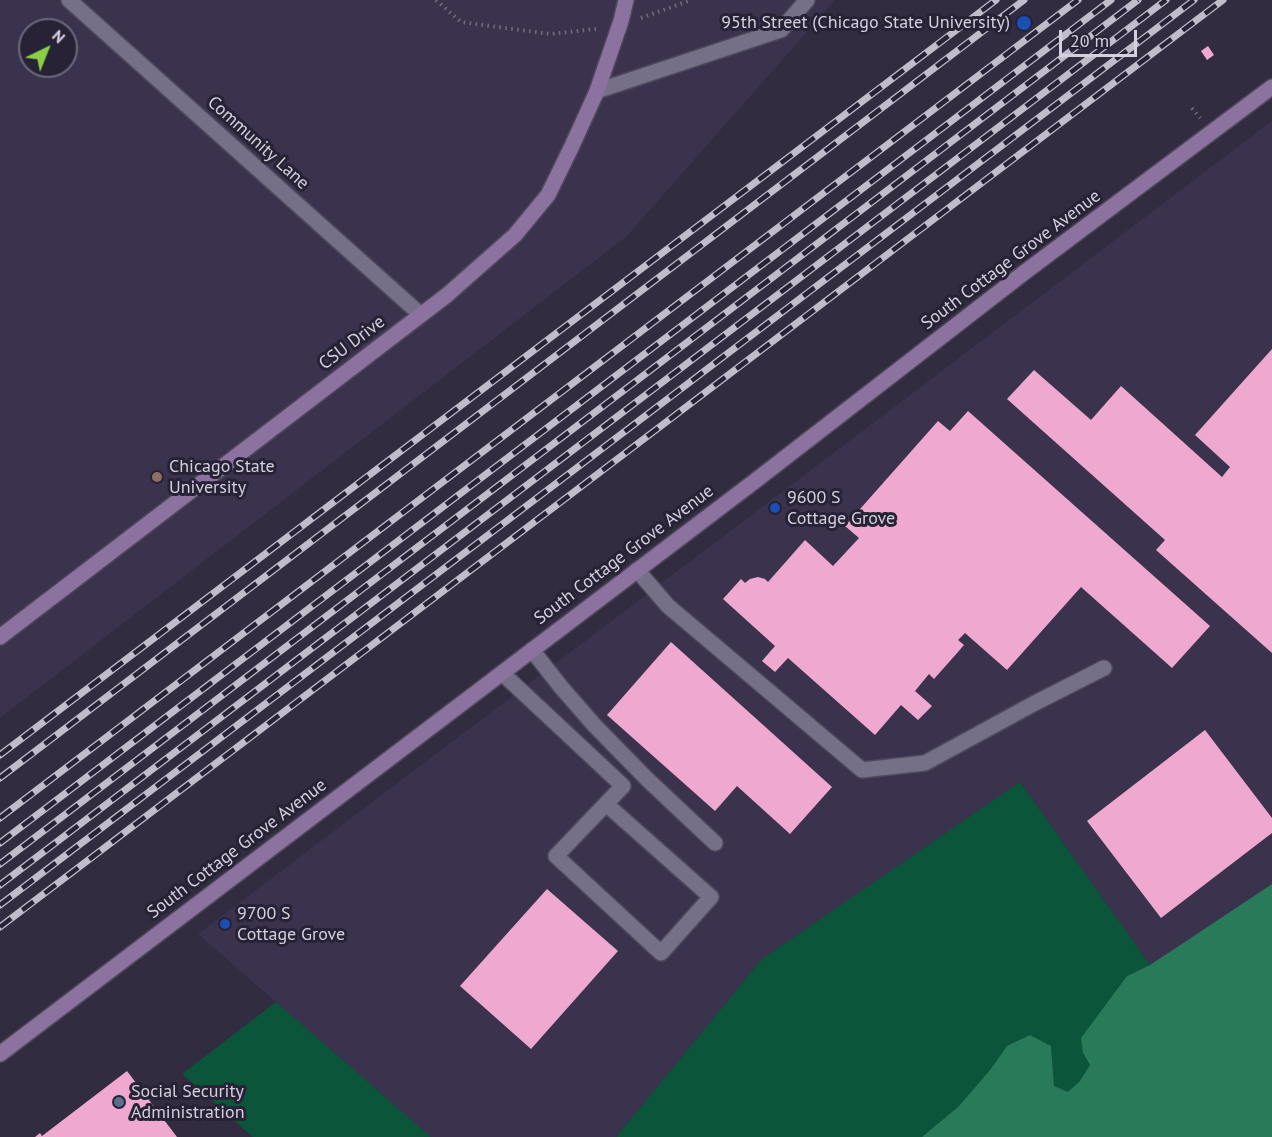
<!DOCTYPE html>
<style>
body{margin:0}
#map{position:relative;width:1272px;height:1137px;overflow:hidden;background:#322c41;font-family:"PT Sans",sans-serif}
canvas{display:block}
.north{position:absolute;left:18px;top:18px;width:60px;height:60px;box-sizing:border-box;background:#282237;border:2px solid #6d687a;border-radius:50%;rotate:43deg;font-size:16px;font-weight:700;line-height:24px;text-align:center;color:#d4d0de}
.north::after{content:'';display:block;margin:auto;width:21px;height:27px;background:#8cce45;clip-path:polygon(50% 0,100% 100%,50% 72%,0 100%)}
.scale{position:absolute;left:1059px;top:30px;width:78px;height:27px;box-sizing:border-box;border:3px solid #d4d0de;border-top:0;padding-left:8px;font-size:18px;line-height:21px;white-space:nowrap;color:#d4d0de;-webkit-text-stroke:4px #282237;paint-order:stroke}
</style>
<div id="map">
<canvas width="1272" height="1137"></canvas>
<div class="north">N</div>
<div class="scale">20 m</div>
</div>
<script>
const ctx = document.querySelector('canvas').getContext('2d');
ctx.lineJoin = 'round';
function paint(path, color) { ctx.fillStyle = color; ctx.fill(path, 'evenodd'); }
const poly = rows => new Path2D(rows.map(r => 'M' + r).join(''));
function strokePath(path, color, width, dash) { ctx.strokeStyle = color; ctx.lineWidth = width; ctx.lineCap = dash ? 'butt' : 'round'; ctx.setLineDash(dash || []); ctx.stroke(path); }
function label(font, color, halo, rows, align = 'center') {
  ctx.font = font + ' "PT Sans",sans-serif'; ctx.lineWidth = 6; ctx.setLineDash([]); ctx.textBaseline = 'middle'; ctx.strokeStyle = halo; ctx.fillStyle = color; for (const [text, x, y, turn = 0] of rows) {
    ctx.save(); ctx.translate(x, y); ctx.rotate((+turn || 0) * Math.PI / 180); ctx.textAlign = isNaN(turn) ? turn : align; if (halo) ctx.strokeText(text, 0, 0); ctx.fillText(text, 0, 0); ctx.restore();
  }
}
paint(poly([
 [0,0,835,0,627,236,0,718],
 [30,30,66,30,66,66,30,66],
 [1272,121,1272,884,1150,965,1020,782,762,959,616,1137,431,1137,198,934]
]), '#3b324e');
paint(poly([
 [1020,782,1150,965,1127,976,1100,1015,1083,1053,1090,1065,1080,1081,1068,1093,1054,1086,1051,1046,1007,1046,990,1070,959,1106,922,1137,616,1137,762,959],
 [276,1002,431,1137,253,1137,182,1074]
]), '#0b563b');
paint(poly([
 [1272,884,1272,1137,922,1137,959,1106,990,1070,1007,1046,1030,1035,1051,1046,1054,1086,1068,1092,1080,1081,1090,1065,1083,1053,1081,1038,1127,976,1150,965]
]), '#287a59');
paint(poly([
 [1208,46,1214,55,1207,60,1201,51],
 [1272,349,1272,653,1156,550,1165,540,1007,399,1034,370,1091,420,1121,386,1222,477,1230,467,1195,435],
 [968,411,1210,626,1172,668,1081,587,1007,670,965,633,958,640,964,645,958,652,934,679,929,674,915,691,932,706,918,720,901,705,875,735,788,658,775,672,762,661,775,646,723,599,741,579,745,583,750,579,758,577,765,579,768,582,805,540,833,566,859,538,845,526,938,421,950,431],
 [671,642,832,787,790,834,737,786,715,811,607,715],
 [1205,730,1272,818,1272,833,1161,918,1087,821],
 [547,889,618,951,531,1049,460,986],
 [127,1071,177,1137,35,1137,40,1133,42,1136]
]), '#efa9d0');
const lane = poly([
 [69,0,421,315],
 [597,91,781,30,807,0],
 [637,570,668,606,862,770,925,763,1035,703,1104,668],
 [532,650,561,687,595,726,648,780,715,843],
 [502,673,623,786,556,856,661,953,711,897,606,804]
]);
const secondary = poly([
 [0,637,447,295,515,235,548,195,571,148,597,91,621,21,626,0],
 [0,1054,755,481,1025,272,1272,87]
]);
strokePath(lane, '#4e495b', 18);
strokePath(secondary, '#4e495b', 18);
strokePath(poly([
 [436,0,461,22,550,34,596,29],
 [641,18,691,0],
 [1192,108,1200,118]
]), '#736e80', 4, [1.5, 4.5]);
strokePath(lane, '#766f88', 15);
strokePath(secondary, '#8c729f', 15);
const rail = poly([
 [0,755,996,0],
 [0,778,1024,0],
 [0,818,1078,0],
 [0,843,1111,0],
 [0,864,1138,0],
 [0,885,1166,0],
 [0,905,1194,0],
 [0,927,1223,0]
]);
strokePath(rail, '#c0bccb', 7);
strokePath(rail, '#282237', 4.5, [14]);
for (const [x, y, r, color] of [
 [1024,23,8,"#1a4fb4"],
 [157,477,6,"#8d6e63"],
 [775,508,6,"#1a4fb4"],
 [225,924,6,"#1a4fb4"],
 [119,1102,6,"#5c6f8a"]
]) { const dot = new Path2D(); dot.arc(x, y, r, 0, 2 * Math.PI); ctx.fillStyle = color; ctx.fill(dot); strokePath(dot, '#282237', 2); }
label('18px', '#d4d0de', '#282237', [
 ["95th Street (Chicago State University)",1010,23,"right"],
 ["Chicago State",169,467],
 ["University",169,488],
 ["9600 S",787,498],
 ["Cottage Grove",787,519],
 ["9700 S",237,914],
 ["Cottage Grove",237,935],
 ["Social Security",131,1092],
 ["Administration",131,1113]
], 'left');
label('18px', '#d4d0de', '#282237', [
 ["Community Lane",258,143,42],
 ["South Cottage Grove Avenue",1011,260,-37],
 ["CSU Drive",352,343,-37],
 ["South Cottage Grove Avenue",624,555,-37],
 ["South Cottage Grove Avenue",237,849,-37]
]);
</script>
